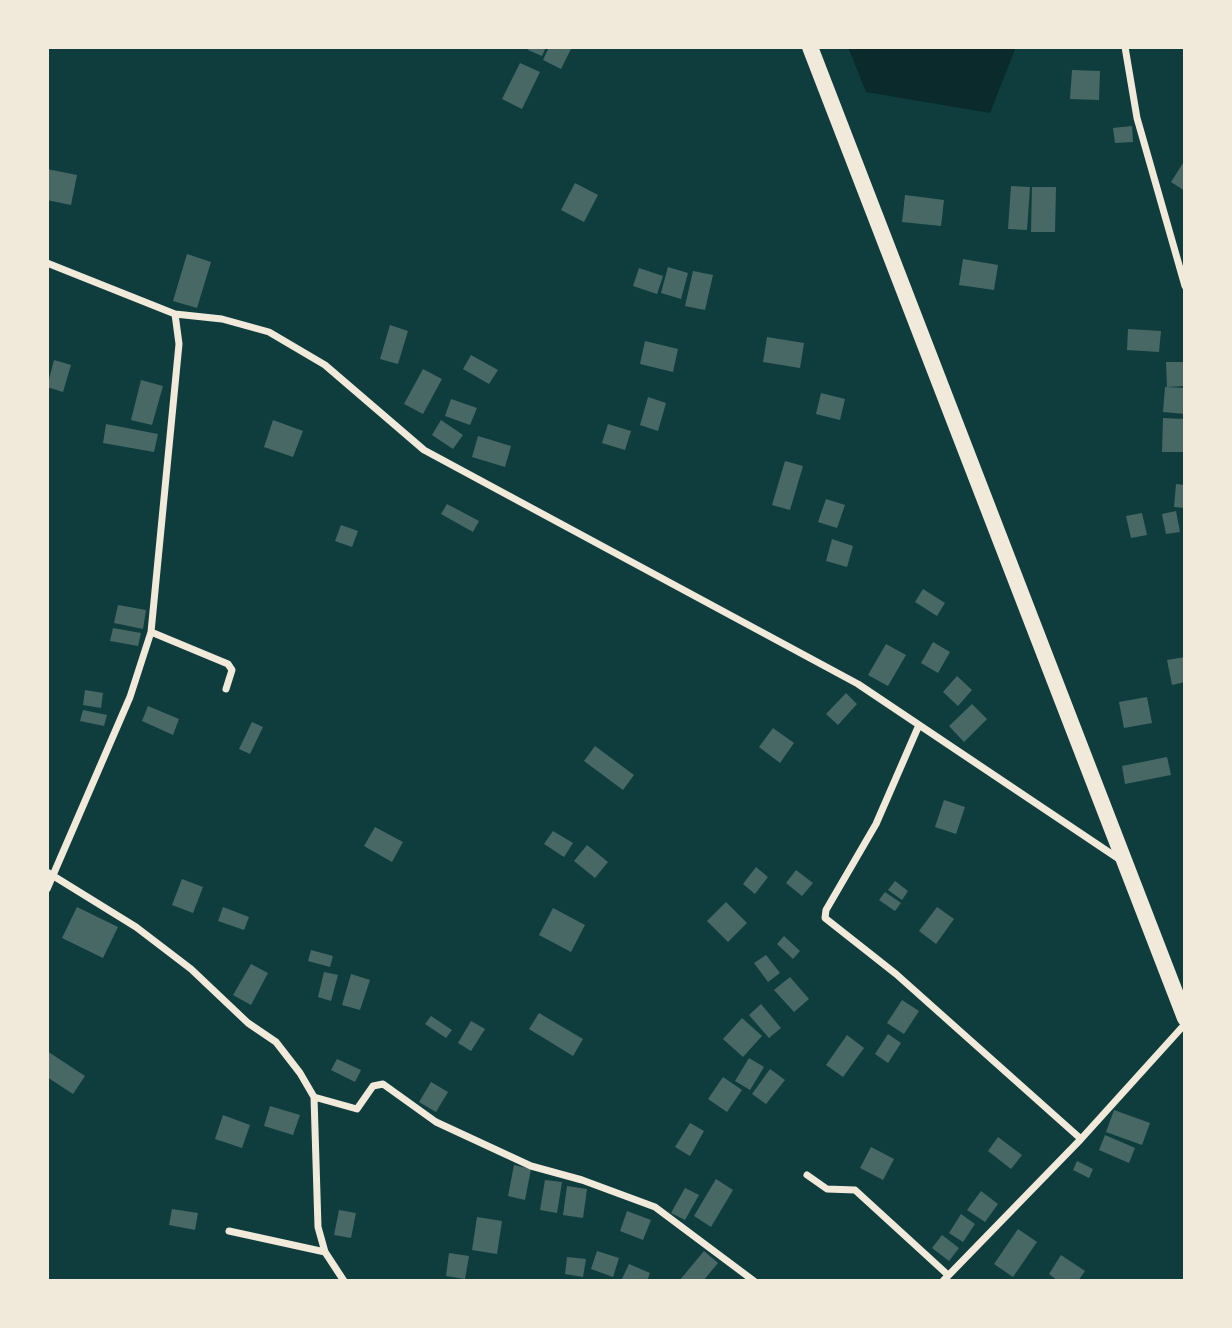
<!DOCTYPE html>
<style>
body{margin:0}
#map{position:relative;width:1232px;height:1328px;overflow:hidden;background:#0f3d3e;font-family:"IBM Plex Sans",sans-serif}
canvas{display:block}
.frame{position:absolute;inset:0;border:49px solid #f1e9da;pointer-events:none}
</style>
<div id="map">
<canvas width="1232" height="1328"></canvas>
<div class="frame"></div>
</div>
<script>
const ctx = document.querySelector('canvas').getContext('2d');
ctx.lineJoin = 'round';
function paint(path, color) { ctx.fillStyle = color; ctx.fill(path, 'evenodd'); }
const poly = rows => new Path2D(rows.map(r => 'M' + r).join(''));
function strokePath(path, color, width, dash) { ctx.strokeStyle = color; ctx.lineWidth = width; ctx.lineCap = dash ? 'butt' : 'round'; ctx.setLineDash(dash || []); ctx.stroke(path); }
paint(poly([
 [848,47,1016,47,990,113,866,92]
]), '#0a2a2b');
paint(poly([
 [529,47,546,47,542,56,528,50],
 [549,47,572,47,561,69,543,60],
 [520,63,540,72,522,109,502,99],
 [1072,70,1100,71,1099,100,1070,99],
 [1132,126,1133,142,1115,143,1113,128],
 [1185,160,1185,191,1171,182],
 [47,169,77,175,71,205,47,200],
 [575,183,598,195,584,222,561,210],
 [1011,186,1030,187,1027,230,1008,229],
 [1032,187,1056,187,1055,232,1031,232],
 [905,195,944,200,941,226,902,222],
 [187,254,211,262,197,308,173,301],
 [963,259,998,265,994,290,959,285],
 [668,267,688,273,681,299,661,293],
 [639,268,663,276,657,294,633,286],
 [693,271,713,275,705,310,685,306],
 [390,325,408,331,398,364,380,359],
 [1128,329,1161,331,1159,352,1127,350],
 [767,337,804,343,800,368,763,362],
 [645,341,678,349,673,372,640,364],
 [471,355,498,370,489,384,463,369],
 [54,360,71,365,63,392,47,387],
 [1166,362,1185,362,1185,386,1167,387],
 [423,369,442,379,423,414,404,404],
 [141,380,163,386,152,425,131,420],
 [1165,387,1185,388,1185,414,1163,412],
 [821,393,845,399,840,420,816,414],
 [648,397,666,403,658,431,640,425],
 [451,399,477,408,470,425,445,416],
 [1163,418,1185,419,1185,452,1162,452],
 [273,420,303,431,293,457,264,447],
 [441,420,463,435,453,449,432,435],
 [106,424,158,434,154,452,103,443],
 [608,424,631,431,625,450,602,443],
 [478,436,511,446,505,467,472,457],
 [785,461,803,466,790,510,772,505],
 [1176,484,1185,485,1185,508,1174,507],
 [826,499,845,505,837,528,818,522],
 [447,504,479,521,473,532,441,514],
 [1176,511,1180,532,1166,534,1162,514],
 [1142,513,1147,535,1131,538,1126,516],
 [341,525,358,531,352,547,335,541],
 [832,539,853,546,847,567,826,561],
 [923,589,945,603,937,616,915,602],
 [118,605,146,610,143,629,114,623],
 [113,628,141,633,138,646,110,641],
 [933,642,950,652,938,673,921,663],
 [886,644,906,655,888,686,868,675],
 [1185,657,1185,682,1172,685,1167,660],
 [957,676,972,690,958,706,943,692],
 [85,690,103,693,101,708,83,705],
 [846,693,857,704,838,725,826,714],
 [1147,697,1152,723,1124,728,1119,702],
 [972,704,987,719,964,742,949,726],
 [148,706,179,719,173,735,142,721],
 [83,710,107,715,104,726,80,721],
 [252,722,263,727,250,754,239,749],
 [773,728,794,743,780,763,759,747],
 [595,746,634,775,623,790,584,761],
 [1167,757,1171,775,1125,784,1122,766],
 [944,800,965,807,956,834,935,827],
 [375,827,403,842,392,862,364,846],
 [553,831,573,843,564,857,544,844],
 [587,845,608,862,595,878,574,861],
 [756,867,768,877,755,894,743,884],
 [796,870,813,883,802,896,786,883],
 [182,879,203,887,193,913,172,905],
 [895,881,908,891,902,900,888,890],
 [885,892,901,903,895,911,879,900],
 [726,902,747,923,728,942,707,921],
 [77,907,118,927,103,958,62,938],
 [223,907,249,917,244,930,218,921],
 [937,907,954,919,936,944,919,931],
 [553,908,585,925,571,952,539,935],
 [784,936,800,951,793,959,777,944],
 [311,950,333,956,330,967,308,961],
 [766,955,780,973,768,982,754,963],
 [251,964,268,973,251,1005,233,995],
 [324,972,338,975,331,1001,318,997],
 [351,974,370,980,360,1010,342,1005],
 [790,977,809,999,794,1012,774,990],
 [902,1000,919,1011,904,1034,887,1023],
 [761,1004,781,1028,769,1038,749,1015],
 [539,1013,583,1039,573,1056,529,1029],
 [431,1016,452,1030,446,1038,425,1024],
 [742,1018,762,1036,743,1057,723,1039],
 [471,1021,485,1029,471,1051,458,1043],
 [888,1034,901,1043,888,1063,875,1054],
 [847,1035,864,1048,843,1077,826,1065],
 [47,1051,85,1076,73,1094,47,1077],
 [749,1058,764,1067,750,1090,735,1081],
 [337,1059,361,1070,355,1082,331,1070],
 [770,1069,785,1080,766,1104,752,1094],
 [723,1077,742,1090,727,1112,708,1099],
 [431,1082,448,1092,436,1112,419,1102],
 [270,1106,300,1115,293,1135,264,1126],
 [1114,1110,1150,1123,1142,1145,1106,1132],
 [223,1115,250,1125,242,1148,215,1139],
 [690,1123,704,1131,690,1156,675,1147],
 [1105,1135,1135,1148,1129,1163,1099,1150],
 [998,1137,1022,1155,1011,1169,988,1151],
 [871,1147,894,1159,883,1180,860,1168],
 [1077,1161,1093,1169,1089,1178,1073,1170],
 [514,1165,531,1169,525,1200,508,1196],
 [716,1179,733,1190,711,1227,694,1216],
 [545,1180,562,1182,557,1213,540,1210],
 [567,1186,587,1189,583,1218,563,1215],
 [685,1188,699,1195,685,1220,671,1213],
 [981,1191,998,1204,985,1222,967,1210],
 [172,1209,198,1213,195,1230,169,1225],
 [339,1210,356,1213,351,1238,334,1235],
 [627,1211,651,1220,643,1240,620,1231],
 [961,1214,975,1224,963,1242,949,1233],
 [477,1217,502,1221,497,1254,472,1250],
 [1018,1229,1037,1242,1013,1277,994,1264],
 [942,1235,959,1248,949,1261,932,1248],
 [597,1251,619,1258,613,1277,591,1269],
 [704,1251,718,1263,703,1281,679,1281],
 [449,1253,469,1256,465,1279,446,1276],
 [1061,1255,1085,1271,1078,1281,1058,1281,1049,1274],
 [567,1257,586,1259,583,1277,565,1274],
 [629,1264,650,1273,647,1281,621,1281]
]), '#486865');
strokePath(poly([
 [1125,47,1137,118,1185,286],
 [47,263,175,314,179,344,151,632,130,697,47,889],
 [175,314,222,319,269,332,325,365,424,450,858,684,1122,861],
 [151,632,228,664,232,670,226,689],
 [919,725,876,824,826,910,825,918,896,974,1081,1139],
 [47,872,136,927,191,969,248,1023,276,1042,300,1073,314,1097,357,1109,373,1086,383,1084,436,1122,531,1166,582,1180,655,1207,754,1281],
 [314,1097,318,1227,325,1252,344,1281],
 [807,1175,827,1189,855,1190,948,1275],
 [229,1231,325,1252],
 [943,1281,1081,1139,1185,1024]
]), '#f1e9da', 7);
strokePath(poly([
 [810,47,1185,1018]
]), '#f1e9da', 16);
</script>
